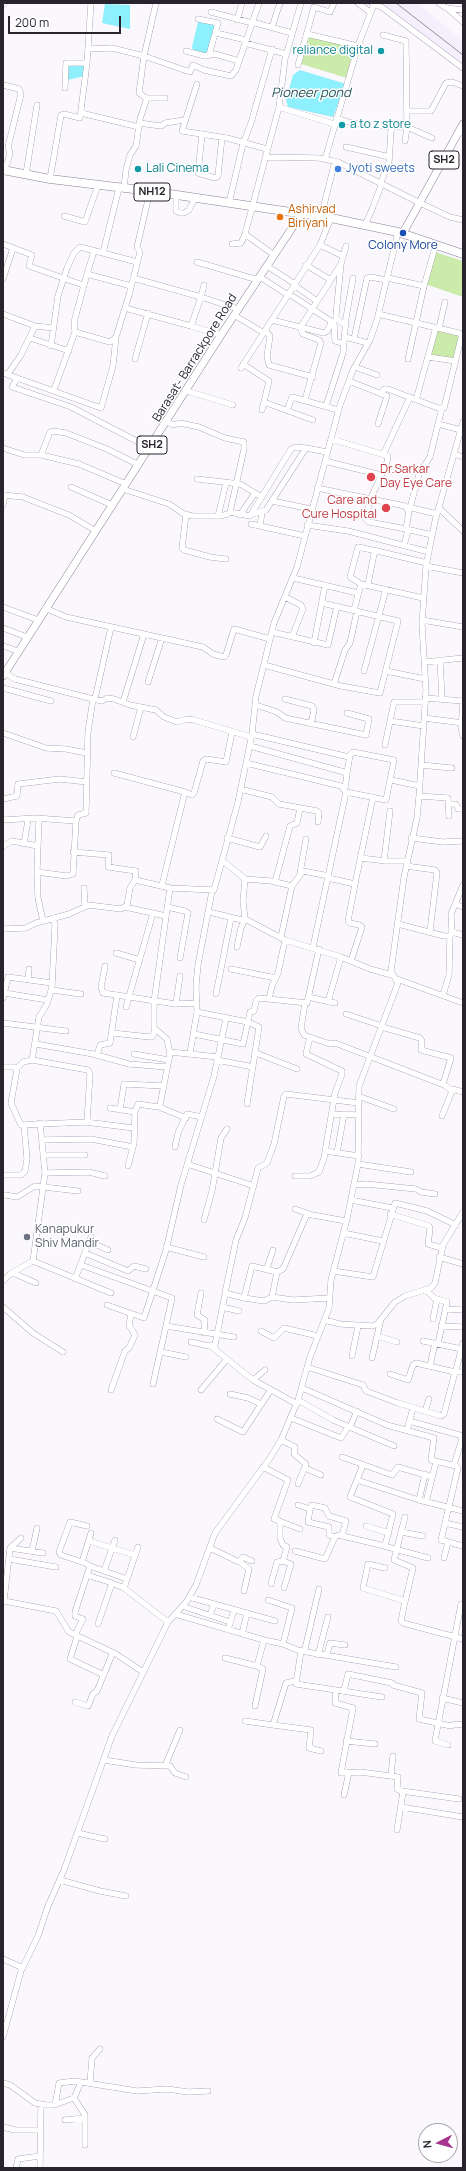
<!DOCTYPE html>
<style>
body{margin:0}
#map{position:relative;width:466px;height:2171px;overflow:hidden;background:#faf7fd;font-family:Manrope,sans-serif}
canvas{display:block}
.frame{position:absolute;inset:0;border:4px solid #29232d;pointer-events:none}
.north{position:absolute;left:418px;top:2123px;width:40px;height:40px;box-sizing:border-box;background:#fff;border:1px solid #a9a7ab;border-radius:50%;rotate:264deg;font-size:11px;font-weight:700;line-height:16px;text-align:center;color:#29232d}
.north::after{content:'';display:block;margin:auto;width:14px;height:18px;background:#a73591;clip-path:polygon(50% 0,100% 100%,50% 72%,0 100%)}
.scale{position:absolute;left:8px;top:16px;width:113px;height:18px;box-sizing:border-box;border:2px solid #29232d;border-top:0;padding-left:5px;font-size:12px;line-height:14px;white-space:nowrap;color:#29232d;-webkit-text-stroke:3px #fff;paint-order:stroke}
</style>
<div id="map">
<canvas width="466" height="2171"></canvas>
<div class="frame"></div>
<div class="north">N</div>
<div class="scale">200 m</div>
</div>
<script>
const ctx = document.querySelector('canvas').getContext('2d');
ctx.lineJoin = 'round';
function paint(path, color) { ctx.fillStyle = color; ctx.fill(path, 'evenodd'); }
const poly = rows => new Path2D(rows.map(r => 'M' + r).join(''));
function strokePath(path, color, width, dash) { ctx.strokeStyle = color; ctx.lineWidth = width; ctx.lineCap = dash ? 'butt' : 'round'; ctx.setLineDash(dash || []); ctx.stroke(path); }
function label(font, color, halo, rows, align = 'center') {
  ctx.font = font + ' Manrope,sans-serif'; ctx.lineWidth = 3; ctx.setLineDash([]); ctx.textBaseline = 'middle'; ctx.strokeStyle = halo; ctx.fillStyle = color; for (const [text, x, y, turn = 0] of rows) {
    ctx.save(); ctx.translate(x, y); ctx.rotate((+turn || 0) * Math.PI / 180); ctx.textAlign = isNaN(turn) ? turn : align; if (halo) ctx.strokeText(text, 0, 0); ctx.fillText(text, 0, 0); ctx.restore();
  }
}
paint(poly([
 [353,3,418,3,463,42,463,73,376,6,364,13]
]), '#f5eefc');
paint(poly([
 [309,37,356,48,347,78,301,64],
 [435,252,463,261,463,297,425,284],
 [436,329,461,335,455,360,430,355]
]), '#caebaa');
paint(poly([
 [105,4,130,5,130,29,102,23],
 [202,20,215,23,208,52,204,53,193,50,192,47,198,22],
 [69,65,84,65,85,76,67,80,67,67],
 [300,70,346,84,333,117,288,107,286,100,293,75]
]), '#8ef0fc');
const minor = poly([
 [156,3,144,56,190,72,193,65,204,70,231,76,236,70,259,3],
 [358,3,371,13],
 [372,3,383,8,463,68],
 [439,3,446,8,463,10],
 [3,4,4,3],
 [447,8,463,22],
 [211,12,252,23],
 [198,19,218,23,209,55],
 [237,20,242,3],
 [252,22,292,33],
 [272,27,280,3],
 [216,33,246,40],
 [307,34,358,46],
 [383,35,406,41,407,127,405,141],
 [245,43,286,54],
 [88,49,112,48,144,56,139,93,146,98,146,101,140,119,136,146,130,155,126,170,124,188],
 [186,51,205,56,215,54,239,61],
 [298,65,314,7,330,12,334,3],
 [197,84,182,131,227,138,267,149],
 [3,85,19,89,21,94,8,147,10,153,8,161,3,172],
 [65,88,66,63,87,63],
 [146,98,165,98],
 [279,107,334,124],
 [407,111,431,111,446,83,452,82,463,86],
 [81,113,139,127],
 [336,118,352,123,393,127],
 [139,123,161,126,165,123,184,120],
 [462,133,463,133],
 [202,134,198,173,215,178,218,176,222,137],
 [346,147,390,157],
 [265,157,319,158,338,162,420,203,450,217,463,220],
 [325,159,359,43,374,4],
 [26,174,37,105],
 [50,179,61,115,64,114,80,118,87,63,91,3],
 [381,182,389,162,391,131,393,127,407,127,432,138],
 [119,188,103,253,137,262],
 [176,195,176,211,180,213,184,213,189,210,195,198],
 [229,203,243,144,251,123,272,49],
 [374,204,382,183],
 [64,216,85,222,98,185],
 [321,217,335,161],
 [365,225,373,207],
 [245,234,274,255],
 [3,244,32,255,29,266,83,285],
 [232,244,241,243,245,234,279,107,285,59,301,3],
 [320,245,343,256],
 [197,262,258,280],
 [306,265,331,280],
 [267,266,295,284],
 [87,274,94,251],
 [260,277,288,295],
 [133,278,201,297,191,326,221,335],
 [388,278,424,286],
 [3,279,13,248],
 [204,285,201,297,238,309],
 [294,285,317,301],
 [289,294,334,323,335,341,344,344],
 [125,308,191,326],
 [3,314,35,326,54,328],
 [378,314,463,334],
 [234,315,264,333],
 [272,320,324,333,327,331,332,321],
 [345,325,336,318,336,315,341,264,346,246],
 [439,328,445,302],
 [265,330,270,336,267,356,269,365,313,377],
 [75,332,110,342,116,337,129,295,140,252,137,247,150,191],
 [345,337,368,343],
 [30,338,69,351],
 [354,339,367,278,370,277,387,280],
 [51,346,58,296,67,268,74,253,80,247,103,253],
 [428,357,456,361],
 [135,359,148,313],
 [408,359,424,286,436,244],
 [243,364,269,381,262,410],
 [355,367,377,375],
 [241,368,320,245,331,218],
 [3,373,101,408,113,366,116,337],
 [8,374,21,355,35,326],
 [17,378,12,387,71,407,150,448],
 [349,381,387,396,378,424],
 [54,390,75,332,74,322,87,274,131,286],
 [187,391,233,405],
 [381,394,384,389,388,389,438,408,444,408,462,334],
 [305,400,321,343,319,340,303,334,300,328,341,264],
 [416,400,436,327],
 [264,402,313,420],
 [326,406,343,353,346,318,353,278],
 [287,410,292,397,338,410],
 [167,422,174,425,180,423,199,427,225,438,244,442,244,449,230,512],
 [438,424,461,430],
 [331,439,388,456,387,462,371,498,365,518,369,522,406,529],
 [3,448,24,455,41,455,79,464,126,484],
 [384,453,410,397],
 [454,454,463,457],
 [41,455,50,432,53,431,66,433,107,449,139,465],
 [325,461,381,475],
 [197,479,240,484,262,497],
 [71,487,112,505],
 [317,488,405,506,409,512,406,529,432,535],
 [123,489,169,504,184,514,193,516,220,516,228,514,230,512,250,516,291,449,296,447,306,448],
 [3,495,23,497,33,501,69,515,96,531],
 [272,501,311,509],
 [3,505,5,495],
 [408,507,437,514],
 [410,508,419,474,430,457,442,408],
 [439,508,463,531],
 [186,514,182,548,184,550,210,557,226,559],
 [253,514,266,510,306,448,327,452],
 [240,515,255,493],
 [218,516,226,483],
 [251,524,305,536],
 [307,525,348,531,429,552],
 [260,526,262,512],
 [404,546,408,530],
 [426,566,463,573],
 [293,578,358,593],
 [361,584,350,577,358,547,377,551],
 [368,584,374,554,377,551,427,563],
 [285,597,301,605,303,609,292,637],
 [3,607,38,620],
 [45,608,66,617,203,647,213,654,224,657,226,655,234,629,270,639],
 [354,610,361,584,423,598],
 [422,620,463,627],
 [3,628,27,637],
 [272,632,328,645,337,606],
 [314,643,325,585],
 [3,646,18,651],
 [440,660,442,699],
 [425,662,463,658],
 [264,665,341,686,380,693,398,621,322,603],
 [364,671,386,589],
 [386,671,425,679],
 [3,672,15,679,93,699,88,732,86,813,78,815,76,821,35,818,3,820],
 [148,682,162,638],
 [334,684,345,650,350,643,357,611],
 [3,688,51,701],
 [425,698,463,701],
 [93,699,102,701,107,698,114,699,130,705,156,710,164,717,177,722,187,719,194,720,251,737],
 [95,699,111,627],
 [285,699,312,706,314,710,311,724],
 [123,702,144,634],
 [463,702,461,728,463,736],
 [256,705,277,712,285,718,366,735,369,719,347,713],
 [424,718,463,723],
 [390,721,424,726],
 [3,733,46,748,66,749,87,753],
 [252,734,349,757],
 [133,737,141,707],
 [385,745,394,702,425,702],
 [250,746,344,772,347,775,345,788],
 [246,763,341,786,346,792,313,947],
 [421,765,452,768],
 [114,773,185,792],
 [391,780,420,786],
 [240,789,272,797,279,804,317,811,319,813,318,822],
 [346,792,386,800,394,760,353,752,350,755,347,773],
 [419,796,448,798,449,816],
 [3,799,17,796,18,784,60,779,87,782],
 [449,804,456,804,458,809,463,809],
 [39,819,37,872,67,876,73,874,76,821],
 [227,838,260,847,266,836],
 [411,838,443,842,463,841],
 [24,844,28,820],
 [3,846,12,841,38,846],
 [73,852,109,855,108,867,136,871,135,880],
 [361,858,386,861,407,861],
 [223,861,245,879,243,901,245,919,285,940,341,957,370,969,392,975],
 [384,861,390,811],
 [406,866,435,870,437,873,430,931],
 [37,872,38,898,43,921],
 [300,873,306,839],
 [328,878,355,884,348,921,350,923,359,925,362,927,351,961],
 [245,879,271,881,292,886,303,871,329,876],
 [275,882,290,826,297,823,300,808],
 [355,884,373,797],
 [162,885,185,792,192,795,194,793,203,761,206,759,226,762,232,732],
 [84,888,85,906],
 [455,904,463,907],
 [125,907,166,916],
 [167,907,185,911,188,913,180,958],
 [209,912,242,920,245,919],
 [398,924,444,936,450,936,452,932,463,935],
 [3,929,26,928,36,923,69,914,89,905,121,909,127,905,130,888,135,880,170,888,214,890,238,802,252,734,256,696,274,623,297,567,340,405,353,370,370,340,377,320,398,232],
 [452,932,451,914,463,885],
 [281,937,292,886],
 [237,947,241,928,245,919],
 [116,953,140,960],
 [105,966,101,987,103,993,169,1003,176,1004,180,976],
 [231,969,276,978],
 [397,979,463,1003],
 [28,980,29,969],
 [51,990,81,994],
 [4,993,48,1000],
 [216,994,231,918],
 [443,995,449,975,450,936],
 [308,997,335,1003],
 [3,998,8,977,52,983],
 [269,999,272,986,278,973,285,940],
 [328,1002,341,957],
 [305,1003,301,1028,304,1035,330,1044,335,1043,444,1085],
 [176,1004,197,1003],
 [126,1007,153,913],
 [346,1014,382,1026],
 [3,1023,66,1031],
 [382,1027,420,1038,422,1041,421,1050,451,1058,443,1084,452,1091,442,1116],
 [112,1033,150,1037,152,1037,155,1031],
 [194,1034,243,1044,248,1022,197,1012],
 [36,1044,93,1054,129,1064,167,1067],
 [170,1052,218,1057],
 [190,1053,197,1012,196,986,198,965,212,891],
 [256,1053,297,1069],
 [134,1054,169,1060],
 [97,1055,100,1045,110,1043,117,995],
 [32,1060,39,1017,47,1004,52,987,55,925,53,918],
 [217,1060,253,1067],
 [3,1067,15,1067,17,1069,11,1103,21,1125,85,1122,134,1128],
 [17,1068,23,1062,32,1060,88,1070,90,1074,87,1122],
 [452,1089,463,1092],
 [358,1096,394,1109],
 [247,1104,259,1027,248,1022,250,1012,254,1011,256,1001,259,998,307,1003,319,949],
 [159,1107,186,1118],
 [110,1108,135,1112,138,1104,158,1107,160,1105,170,1054,167,1039,154,1028,154,1002,170,888],
 [120,1110,124,1084,164,1086],
 [331,1114,359,1115],
 [40,1123,45,1173,33,1261,111,1293],
 [42,1140,91,1139,133,1147],
 [175,1147,178,1133,187,1114,202,1117],
 [325,1151,359,1156],
 [337,1153,344,1114],
 [43,1155,85,1155],
 [187,1164,254,1186],
 [358,1164,411,1172],
 [128,1166,134,1143,135,1112],
 [45,1173,89,1172,105,1176],
 [3,1175,21,1175,25,1171,27,1159,24,1125],
 [295,1176,310,1176,319,1172,324,1158,335,1093,342,1074,342,1071,306,1054,310,1037],
 [354,1185,366,1184,416,1189,421,1192,435,1194],
 [5,1195,17,1197,35,1186,78,1191],
 [351,1200,392,1208],
 [295,1209,309,1214],
 [390,1214,429,1226,430,1229,428,1244,442,1248],
 [204,1220,212,1191,221,1138,227,1129],
 [343,1233,383,1241],
 [90,1242,108,1250],
 [166,1247,204,1257],
 [85,1253,128,1271,134,1266,146,1269],
 [439,1257,463,1264],
 [81,1265,172,1298,166,1326],
 [267,1268,273,1250],
 [333,1271,373,1277,395,1203,427,1211,456,1225],
 [277,1272,283,1269,307,1214,346,1221],
 [13,1273,36,1283],
 [75,1279,91,1237],
 [3,1281,10,1274,33,1261],
 [427,1291,434,1298,447,1302,438,1344],
 [201,1293,197,1315,205,1320,204,1333],
 [244,1298,252,1266,277,1272,272,1297],
 [330,1298,293,1300,272,1297,264,1301,244,1298,225,1293,236,1240,245,1218,258,1168,267,1163,274,1144,284,1096,286,1094,359,1103],
 [107,1305,144,1318,166,1250,181,1185,214,1076,226,1018],
 [3,1307,33,1333,63,1352],
 [222,1307,239,1311],
 [445,1309,463,1310],
 [433,1319,437,1299],
 [324,1320,340,1324,373,1326,378,1323,395,1302,405,1296,431,1288,435,1283,443,1245,463,1212],
 [441,1326,463,1327],
 [261,1331,274,1338,284,1328,318,1336],
 [377,1336,397,1342],
 [423,1341,462,1349],
 [191,1342,209,1346,215,1345,225,1294],
 [212,1347,253,1380,297,1404],
 [161,1352,186,1357],
 [352,1356,358,1326],
 [372,1358,381,1319],
 [430,1366,435,1343],
 [307,1367,363,1385,366,1391,398,1403,441,1416,444,1414,455,1372,463,1372],
 [456,1370,463,1343],
 [390,1374,408,1380,413,1365,416,1363,455,1372],
 [253,1380,265,1370],
 [153,1384,166,1326,234,1337],
 [302,1388,387,1425,434,1438,431,1460,456,1466,458,1468,441,1540,463,1546],
 [111,1390,125,1351,129,1348,135,1335,129,1325,131,1314],
 [201,1390,227,1359],
 [230,1394,248,1398,261,1404],
 [298,1400,333,1420,394,1446],
 [425,1411,429,1399],
 [291,1418,341,1438,348,1427],
 [217,1419,243,1432,270,1391],
 [409,1421,463,1436],
 [350,1427,357,1411],
 [407,1430,413,1408],
 [281,1440,295,1447,294,1454,306,1464,298,1484],
 [342,1457,392,1475,398,1467,432,1477],
 [454,1465,463,1435],
 [263,1467,288,1480,274,1519,300,1529],
 [305,1468,321,1475],
 [357,1480,419,1500,463,1511],
 [419,1500,425,1474],
 [426,1502,436,1462],
 [298,1505,310,1509,308,1522,329,1527,329,1535,335,1537],
 [310,1509,312,1505,325,1508,329,1516,346,1521,342,1536],
 [405,1517,394,1560,413,1568,405,1602],
 [280,1522,280,1538,283,1545,287,1547,283,1561,291,1564,284,1588],
 [445,1523,463,1527],
 [87,1526,70,1522,59,1552,61,1555,85,1563,90,1566],
 [366,1526,389,1533],
 [401,1532,423,1536],
 [21,1538,10,1548,4,1601,56,1611,69,1632,116,1654,143,1672],
 [89,1541,135,1555],
 [384,1546,428,1558],
 [138,1547,124,1588,168,1622],
 [10,1548,43,1553],
 [210,1548,239,1562,243,1557,252,1561],
 [32,1551,37,1528],
 [295,1551,325,1559,335,1537,338,1535,385,1546,393,1514,350,1497,363,1465],
 [444,1558,448,1542],
 [9,1559,56,1567],
 [82,1562,91,1533],
 [240,1562,249,1569,244,1591],
 [385,1568,368,1564,363,1588,405,1601,401,1621,403,1623,463,1639],
 [104,1571,115,1540],
 [87,1575,112,1583,98,1624],
 [112,1583,124,1588],
 [271,1584,277,1562,283,1561],
 [189,1597,275,1621],
 [182,1606,230,1622],
 [175,1614,264,1640],
 [210,1615,214,1604],
 [228,1630,234,1610],
 [77,1631,83,1619,75,1616,75,1612,90,1566,127,1579],
 [242,1634,247,1613],
 [77,1637,70,1659,104,1675],
 [283,1644,300,1651,305,1649,319,1589],
 [327,1654,330,1643,345,1645],
 [318,1655,328,1617],
 [225,1658,257,1666,264,1640,283,1644,292,1608,268,1600],
 [295,1681,286,1683,273,1725,311,1730,309,1748,321,1751],
 [336,1690,335,1703,353,1708,341,1773,360,1772,398,1777,397,1789,403,1792,397,1830],
 [344,1691,348,1674,392,1683,393,1685,422,1693,419,1719,451,1726,455,1724,463,1725],
 [382,1697,296,1684,301,1651,396,1667],
 [442,1698,463,1703],
 [75,1702,88,1706,93,1694,97,1691,113,1652],
 [255,1706,263,1669,257,1666],
 [245,1721,273,1725],
 [346,1741,375,1744],
 [448,1745,435,1741,461,1604],
 [104,1760,136,1765,170,1766,175,1773,186,1777],
 [165,1766,180,1730],
 [391,1775,393,1756],
 [402,1791,459,1799],
 [344,1795,349,1772],
 [401,1807,463,1817],
 [77,1833,105,1839],
 [60,1880,100,1891,126,1896],
 [3,1959,23,1968],
 [3,2037,21,1971,38,1936,48,1906,64,1870,112,1736,168,1622,187,1601,196,1585,215,1533,270,1458,281,1440,298,1400,310,1357,329,1308,331,1280,347,1219,358,1164,359,1086,398,983,391,971,404,877,417,818,419,796,426,691,422,624,426,566,435,521,463,422],
 [3,2083,10,2085,35,2103,46,2105,54,2105,56,2100,59,2083,75,2081,137,2091,167,2089,188,2092,208,2091],
 [90,2083,92,2058,100,2049],
 [74,2098,85,2115,85,2145],
 [54,2105,74,2098,81,2082],
 [65,2120,85,2118],
 [3,2127,15,2130,41,2130],
 [16,2168,18,2159,40,2156],
 [40,2168,41,2104]
]);
const major = poly([
 [403,233,463,124],
 [3,676,221,335,302,213]
]);
const highway = poly([
 [3,170,50,179,150,191,331,218,398,232,463,254]
]);
strokePath(minor, '#8b7e95', 6);
strokePath(major, '#8b7e95', 8);
strokePath(highway, '#8b7e95', 9);
strokePath(minor, '#fff', 5.5);
strokePath(major, '#fff', 7);
strokePath(highway, '#fff', 8);
strokePath(poly([
 [396,3,463,55]
]), '#949098', 1);
for (const [x, y, r, color] of [
 [381,51,4,"#0f9aa8"],
 [342,125,4,"#0f9aa8"],
 [138,169,4,"#0f9aa8"],
 [338,169,4,"#3f7fe0"],
 [280,217,4,"#e8710a"],
 [403,233,4,"#1a4fb4"],
 [371,477,5,"#e0444e"],
 [386,508,5,"#e0444e"],
 [27,1237,4,"#6b7280"]
]) { const dot = new Path2D(); dot.arc(x, y, r, 0, 2 * Math.PI); ctx.fillStyle = color; ctx.fill(dot); strokePath(dot, '#fff', 1.5); }
for (const [x, y, w] of [
 [444,160,30],
 [152,192,36],
 [152,445,30]
]) { const box = new Path2D(); box.roundRect(x - w / 2, y - 9, w, 18, 3); ctx.fillStyle = '#fff'; ctx.fill(box); strokePath(box, '#29232d', 1); }
label('bold 11px', '#29232d', null, [
 ["SH2",444,160],
 ["NH12",152,192],
 ["SH2",152,445]
]);
label('12px', '#0d838f', '#fff', [
 ["reliance digital",373,51,"right"],
 ["a to z store",350,125],
 ["Lali Cinema",146,169]
], 'left');
label('12px', '#366cbe', '#fff', [
 ["Jyoti sweets",346,169]
], 'left');
label('12px', '#c56008', '#fff', [
 ["Ashirvad",288,210],
 ["Biriyani",288,224]
], 'left');
label('12px', '#164399', '#fff', [
 ["Colony More",403,246]
]);
label('12px', '#29232d', '#fff', [
 ["Barasat- Barrackpore Road",195,358,-58]
]);
label('12px', '#be3a42', '#fff', [
 ["Dr.Sarkar",380,470],
 ["Day Eye Care",380,484],
 ["Care and",377,501,"right"],
 ["Cure Hospital",377,515,"right"]
], 'left');
label('12px', '#5b616d', '#fff', [
 ["Kanapukur",35,1230],
 ["Shiv Mandir",35,1244]
], 'left');
label('italic 13px', '#29555a', '#fff', [
 ["Pioneer pond",311,93]
]);
</script>
